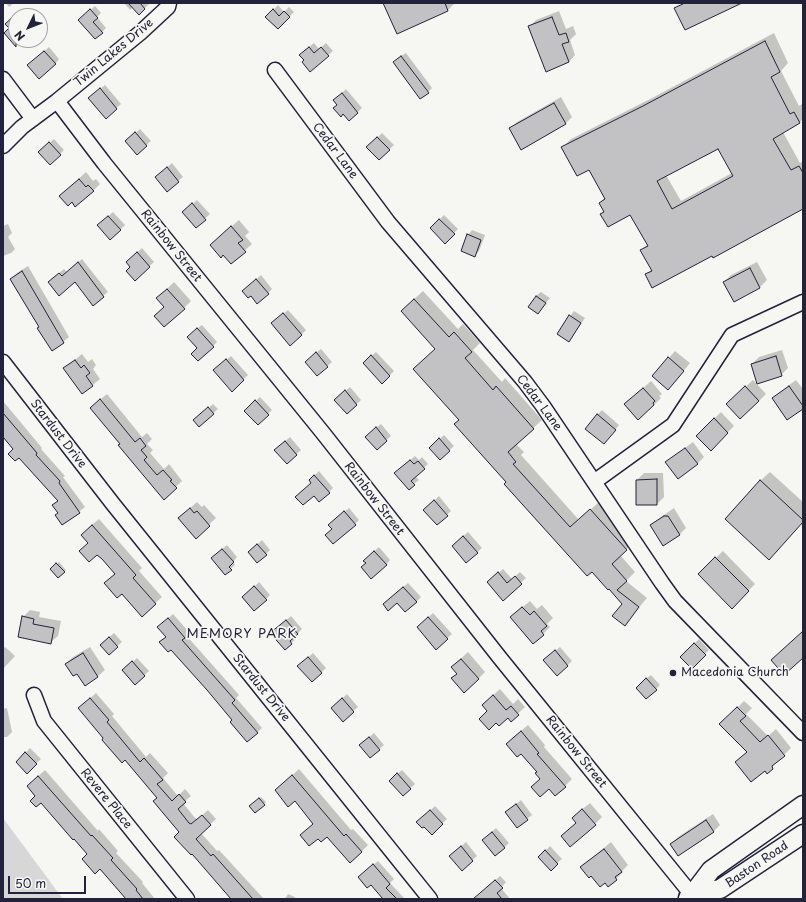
<!DOCTYPE html>
<style>
body{margin:0}
#map{position:relative;width:806px;height:902px;overflow:hidden;background:#f6f6f2;font-family:"Playpen Sans",sans-serif}
canvas{display:block}
.frame{position:absolute;inset:0;border:4px solid #22223b;pointer-events:none}
.north{position:absolute;left:8px;top:8px;width:40px;height:40px;box-sizing:border-box;background:#f6f6f2;border:1px solid #a1a1a9;border-radius:50%;rotate:227deg;font-size:11px;font-weight:700;line-height:16px;text-align:center;color:#22223b}
.north::after{content:'';display:block;margin:auto;width:14px;height:18px;background:#22223b;clip-path:polygon(50% 0,100% 100%,50% 72%,0 100%)}
.scale{position:absolute;left:8px;top:876px;width:78px;height:18px;box-sizing:border-box;border:2px solid #22223b;border-top:0;padding-left:5px;font-size:12px;line-height:14px;white-space:nowrap;color:#22223b;-webkit-text-stroke:3px #f6f6f2;paint-order:stroke}
</style>
<div id="map">
<canvas width="806" height="902"></canvas>
<div class="frame"></div>
<div class="north">N</div>
<div class="scale">50 m</div>
</div>
<script>
const ctx = document.querySelector('canvas').getContext('2d');
ctx.lineJoin = 'round';
function paint(path, color) { ctx.fillStyle = color; ctx.fill(path, 'evenodd'); }
const poly = rows => new Path2D(rows.map(r => 'M' + r).join(''));
function strokePath(path, color, width, dash) { ctx.strokeStyle = color; ctx.lineWidth = width; ctx.lineCap = dash ? 'butt' : 'round'; ctx.setLineDash(dash || []); ctx.stroke(path); }
function label(font, color, halo, rows, align = 'center') {
  ctx.font = font + ' "Playpen Sans",sans-serif'; ctx.lineWidth = 3.5; ctx.setLineDash([]); ctx.textBaseline = 'middle'; ctx.strokeStyle = halo; ctx.fillStyle = color; for (const [text, x, y, turn = 0] of rows) {
    ctx.save(); ctx.translate(x, y); ctx.rotate((+turn || 0) * Math.PI / 180); ctx.textAlign = isNaN(turn) ? turn : align; if (halo) ctx.strokeText(text, 0, 0); ctx.fillText(text, 0, 0); ctx.restore();
  }
}
paint(poly([
 [3,818,63,899,3,899]
]), '#d7d7d7');
paint(poly([
 [6,3,14,3,9,7],
 [124,3,148,3,149,4,139,14,133,7,130,10],
 [384,3,455,3,448,10,397,33],
 [278,5,284,12,289,7,294,12,278,28,267,17],
 [95,6,101,13,97,17,106,28,102,32,84,16],
 [559,11,566,29,573,26,576,34,570,40,575,55,569,62,529,27,536,20],
 [19,12,22,16,16,16,16,40,22,40,16,46,5,33,10,28,10,20],
 [774,33,788,63,781,71,799,106,802,104,803,105,803,119,800,122,783,132,800,163,803,161,803,208,712,255,646,274,652,269,642,250,648,244,631,214,602,214,604,211,600,203,605,197,590,168,563,147,571,139,652,98],
 [718,148,732,173,681,201,666,175],
 [314,43,319,49,326,43,333,51,310,70,305,60,305,50],
 [49,47,59,59,55,64,33,61],
 [406,53,432,88,428,92,398,58],
 [105,85,121,104,106,117,94,94],
 [346,89,362,108,349,120,339,96],
 [561,97,572,117,565,124,510,129,517,122],
 [140,129,151,141,137,153,131,137],
 [382,133,394,145,379,159,368,147],
 [54,139,64,150,60,154,44,148],
 [172,163,183,177,167,190,161,173],
 [86,172,93,181,96,179,100,184,93,191,72,201,60,196],
 [197,200,210,214,196,227,188,208],
 [113,212,125,225,120,230,103,221],
 [444,215,458,229,445,242,431,228],
 [239,220,249,232,245,236,252,244,231,263,218,238],
 [8,224,12,233,8,237,15,249,11,253,3,256,3,226],
 [472,230,485,235,479,251,475,255,468,235],
 [142,248,154,262,135,279,131,267,131,258],
 [82,259,108,292,103,296,75,280,53,278,64,269,67,272],
 [757,262,767,280,760,287,734,300,724,282,731,275],
 [28,266,69,337,63,342,40,326,11,279,17,273],
 [261,275,272,289,268,293,248,287],
 [174,282,191,301,184,308,165,307,158,298],
 [423,291,458,329,463,324,480,343,473,350,502,382,505,378,542,420,516,444,524,452,521,455,579,520,599,502,635,541,620,555,635,572,626,581,647,598,625,624,624,603,507,482,460,420,436,348,411,302],
 [541,292,550,298,538,313,536,296],
 [288,310,306,330,301,335,277,319],
 [574,311,585,318,573,336,558,333],
 [202,325,217,342,213,346,193,332],
 [321,349,332,362,317,375,310,358],
 [782,350,788,368,781,375,752,364,759,357],
 [675,351,690,363,675,382,669,358],
 [376,352,394,371,382,383,364,363],
 [82,354,88,362,92,359,96,365,93,369,100,379,83,393,65,368],
 [231,356,248,375,232,390,219,366],
 [753,380,766,394,759,401,734,397],
 [796,380,803,389,803,407,773,398,780,392],
 [651,381,662,394,659,396,661,398,654,405,633,397],
 [350,387,361,400,347,413,340,396],
 [107,394,142,437,147,433,152,439,147,444,153,450,150,453,164,469,169,464,182,481,164,498,122,443,97,402],
 [260,397,272,410,258,424,245,411],
 [3,401,42,448,41,449,65,476,63,477,85,507,63,524,59,513,54,505,58,500,3,432],
 [213,404,218,409,199,426,199,416],
 [602,410,619,425,608,439,597,415],
 [721,412,734,426,711,449,697,436],
 [381,424,391,436,377,448,371,432],
 [444,435,454,446,440,459,430,448],
 [290,437,301,450,287,463,280,446],
 [693,442,704,457,697,464,667,463,674,456],
 [415,456,419,460,422,457,428,464,415,476,419,480,414,484,400,469],
 [319,471,333,488,329,492,310,480],
 [770,472,803,502,803,522,760,481],
 [644,473,663,473,664,497,657,504,637,480],
 [439,496,451,511,437,524,429,506],
 [197,502,202,507,204,505,216,518,196,537,179,518],
 [349,508,359,520,355,524,333,528,334,520],
 [674,508,686,528,680,534,651,525,658,519],
 [99,519,142,568,139,571,162,597,142,615,88,528],
 [468,532,482,548,466,562,457,542],
 [262,540,270,550,266,554,254,548],
 [227,545,237,557,233,562,235,565,225,574,216,554],
 [379,547,390,560,386,565,367,563,369,556],
 [723,551,755,584,732,607,699,574],
 [59,562,66,570,58,577,51,569],
 [503,569,512,579,520,572,526,578,503,599,493,578],
 [259,582,270,595,266,599,248,593],
 [408,583,421,597,416,602,388,600],
 [530,601,537,609,542,605,553,618,547,624,550,627,543,634,518,611],
 [30,610,40,612,39,617,61,621,58,636,51,642,23,617],
 [433,613,452,634,436,648,422,623],
 [173,614,189,632,186,635,239,695,236,698,262,728,247,741,163,623],
 [291,616,302,629,294,637,296,639,291,643,276,629],
 [114,633,122,642,109,653,106,640],
 [699,639,709,650,692,667,681,657],
 [5,647,15,656,3,669,3,649],
 [90,647,105,670,98,676,85,685,77,672,66,664,73,657],
 [560,647,572,661,557,675,549,656],
 [468,652,485,672,478,679,458,673,452,667],
 [313,653,326,668,312,681,303,662],
 [137,658,149,671,136,683,128,666],
 [651,675,660,685,656,689,641,683],
 [500,689,513,704,518,699,525,707,511,720,490,698],
 [96,693,114,714,112,716,146,757,150,753,168,773,163,778,178,796,185,789,191,796,183,803,195,818,198,819,208,810,216,819,201,833,217,851,219,850,264,899,233,899,180,832,158,797,125,759,105,738,85,703],
 [347,694,358,707,353,711,337,703],
 [744,701,752,708,746,714,768,736,776,729,791,748,767,772,721,724],
 [7,708,12,732,7,737,3,737,3,709],
 [528,725,545,745,544,747,572,779,565,786,541,778,514,737],
 [374,733,384,745,370,757,365,741],
 [30,748,41,759,27,772,17,762],
 [299,769,351,830,353,829,368,845,361,852,327,836,314,824,295,800,276,790],
 [45,770,98,831,99,829,118,851,116,853,143,882,142,883,155,899,128,899,36,796,34,780],
 [402,770,415,784,403,795,394,777],
 [261,797,266,802,255,812,251,806],
 [521,800,532,815,517,827,511,808],
 [590,803,602,817,595,824,569,829,577,822,580,811],
 [435,806,447,819,432,833,422,818],
 [713,814,720,825,713,832,671,844,678,837],
 [496,828,509,843,496,855,487,836],
 [466,842,477,856,462,869,455,852],
 [611,842,628,865,622,871,623,872,616,879,605,882,592,875,581,867],
 [550,846,562,859,557,863,539,857],
 [378,861,394,879,390,883,405,899,384,899,364,873],
 [500,876,506,882,501,888,510,899,486,899,486,889],
 [288,894,295,897,294,899,285,899]
]), '#0003');
const building = poly([
 [128,3,140,3,145,9,139,15,128,3],
 [383,3,445,3,448,11,397,34,383,3],
 [685,3,742,3,685,30,674,8,685,3],
 [90,9,98,18,93,22,103,33,95,39,78,20,90,9],
 [273,9,279,16,284,11,290,17,278,29,265,17,273,9],
 [16,14,16,47,4,33,9,28,5,24,16,14],
 [552,17,559,35,566,33,569,42,562,44,569,62,546,72,528,26,552,17],
 [765,41,780,72,771,77,790,114,794,112,800,123,773,139,791,170,799,166,803,173,803,209,713,258,712,256,652,288,645,274,652,271,640,250,648,246,630,215,608,227,600,214,604,212,599,203,605,199,589,170,577,176,561,147,643,106,765,41],
 [718,149,733,176,672,209,657,181,718,149],
 [309,47,314,53,321,47,329,56,310,72,302,62,304,60,299,55,309,47],
 [44,51,56,64,39,79,27,65,44,51],
 [401,56,429,93,420,99,393,62,401,56],
 [100,88,117,109,106,119,88,98,100,88],
 [342,93,358,113,349,121,343,114,341,117,333,108,337,105,333,100,342,93],
 [554,103,566,124,521,150,509,128,554,103],
 [135,132,147,146,137,155,125,141,135,132],
 [377,137,390,150,379,160,366,147,377,137],
 [49,142,61,155,50,165,38,152,49,142],
 [167,167,179,182,167,192,155,177,167,167],
 [79,179,86,187,88,185,94,191,75,207,72,202,68,206,59,196,79,179],
 [192,203,206,220,196,228,182,212,192,203],
 [108,216,121,230,110,240,97,225,108,216],
 [439,219,455,234,445,244,430,228,439,219],
 [231,226,243,240,238,243,246,252,231,264,223,255,221,258,210,245,231,226],
 [467,234,481,240,475,257,461,251,467,234],
 [137,252,150,267,135,281,126,271,130,267,126,262,137,252],
 [78,262,104,297,93,306,75,282,59,296,48,282,59,273,62,276,78,262],
 [750,268,760,288,734,302,723,282,750,268],
 [22,271,64,343,52,351,37,328,39,327,10,279,22,271],
 [256,279,269,294,257,304,251,296,248,298,242,291,256,279],
 [167,289,185,309,164,327,154,316,164,307,156,298,167,289],
 [536,296,546,303,538,314,528,307,536,296],
 [414,299,449,337,454,332,472,352,465,358,493,390,496,386,534,429,508,452,516,462,513,464,570,527,590,509,627,550,612,564,627,581,617,590,639,607,625,626,612,616,622,604,609,589,608,590,592,572,587,576,504,484,506,482,454,424,459,420,413,369,435,349,401,311,414,299],
 [283,313,302,335,290,346,271,323,283,313],
 [569,315,581,323,569,342,557,334,569,315],
 [197,328,214,347,198,361,191,354,197,348,187,337,197,328],
 [316,352,328,367,317,376,305,362,316,352],
 [371,355,390,376,382,384,363,363,371,355],
 [776,356,782,376,757,384,751,364,776,356],
 [668,357,684,371,668,390,652,376,668,357],
 [226,359,244,380,232,392,213,370,226,359],
 [75,360,81,368,84,365,90,373,86,376,93,386,82,394,63,368,75,360],
 [745,386,759,401,740,419,726,404,745,386],
 [789,386,803,406,803,409,787,420,772,398,789,386],
 [643,388,655,401,653,403,654,405,638,420,624,404,643,388],
 [345,390,357,405,347,414,334,400,345,390],
 [100,399,135,442,140,438,146,446,141,450,147,457,144,460,157,475,163,470,172,480,170,481,177,488,164,500,118,445,120,444,90,408,100,399],
 [255,400,269,415,258,425,244,411,255,400],
 [208,407,214,414,199,427,193,420,208,407],
 [3,413,37,453,36,455,60,481,59,483,80,513,62,525,55,515,58,513,52,505,58,501,19,458,15,461,8,454,13,449,3,437,3,413],
 [597,414,616,430,604,444,585,429,597,414],
 [714,418,728,433,711,451,696,436,714,418],
 [376,427,387,441,377,450,365,437,376,427],
 [439,438,450,451,440,460,429,448,439,438],
 [285,441,297,455,287,464,274,450,285,441],
 [685,448,698,464,678,479,665,462,685,448],
 [410,460,414,464,418,461,425,469,411,481,415,485,409,490,394,473,410,460],
 [314,475,330,493,319,502,314,496,303,505,295,497,311,483,309,480,314,475],
 [657,479,657,505,636,505,636,480,657,479],
 [760,480,803,520,803,522,769,560,725,519,760,480],
 [434,500,448,516,437,525,423,510,434,500],
 [190,508,194,513,197,511,210,526,196,539,178,518,190,508],
 [344,511,356,525,333,544,325,535,332,529,328,525,344,511],
 [664,516,668,516,680,535,663,546,650,525,664,516],
 [92,525,136,575,133,578,156,604,142,617,122,594,117,598,104,583,115,574,102,559,97,555,89,562,79,551,88,543,81,535,92,525],
 [463,536,478,553,466,563,452,546,463,536],
 [257,544,267,555,257,563,248,552,257,544],
 [222,549,234,562,229,567,232,570,225,575,211,558,222,549],
 [374,551,387,565,371,579,361,567,366,563,363,561,374,551],
 [715,557,749,591,732,609,698,574,715,557],
 [56,563,65,572,58,578,50,569,56,563],
 [498,572,507,583,515,576,522,584,503,601,487,582,498,572],
 [254,586,267,600,254,611,242,597,254,586],
 [403,587,417,602,405,612,397,603,388,611,383,604,403,587],
 [522,607,530,615,534,611,547,626,541,631,544,635,533,644,510,617,522,607],
 [22,616,34,619,33,624,54,628,51,644,18,637,22,616],
 [428,617,448,639,436,650,417,627,428,617],
 [168,618,185,638,182,640,235,700,232,703,258,733,247,742,230,722,232,720,207,690,171,650,168,652,159,642,166,637,157,627,168,618],
 [286,620,298,634,290,641,292,644,285,650,270,633,286,620],
 [803,631,803,658,784,675,771,660,803,631],
 [109,637,118,647,109,655,100,645,109,637],
 [694,643,706,655,692,669,680,657,694,643],
 [555,650,568,666,557,676,543,660,555,650],
 [83,653,98,677,85,686,77,674,73,676,65,664,83,653],
 [308,657,322,673,312,682,297,666,308,657],
 [461,659,479,679,464,693,451,678,457,674,451,667,461,659],
 [132,661,145,676,135,685,122,670,132,661],
 [646,678,657,690,646,699,636,688,646,678],
 [493,695,506,710,511,706,519,715,511,722,508,718,499,726,496,723,489,730,479,719,487,711,482,705,493,695],
 [90,698,109,720,107,722,140,762,144,758,163,780,157,784,172,801,179,794,186,802,178,809,189,823,191,824,202,815,211,825,196,839,211,856,213,854,253,899,231,899,192,854,191,855,174,837,179,832,153,801,157,798,125,760,122,763,102,740,103,738,78,708,90,698],
 [342,698,354,712,343,722,331,708,342,698],
 [737,707,746,716,740,721,760,742,768,735,785,756,772,766,773,769,767,774,765,771,751,782,735,762,747,752,719,724,737,707],
 [521,731,539,753,537,754,566,787,555,796,549,789,540,797,531,787,540,779,535,773,537,772,521,754,517,757,506,744,521,731],
 [369,737,380,750,370,758,359,745,369,737],
 [25,752,37,764,27,774,16,762,25,752],
 [397,773,411,789,403,796,389,781,397,773],
 [292,775,344,836,346,834,362,852,350,863,327,837,321,842,318,839,309,846,300,835,313,824,295,801,288,807,275,790,292,775],
 [38,776,91,836,92,835,113,858,111,860,137,889,136,890,143,899,126,899,100,869,95,874,82,859,87,854,74,839,73,840,41,803,36,807,30,801,35,796,27,786,38,776],
 [259,798,265,805,255,813,249,806,259,798],
 [516,804,528,820,517,828,505,812,516,804],
 [582,809,596,825,570,847,561,836,576,823,572,818,582,809],
 [430,810,443,824,432,835,424,827,422,828,416,822,430,810],
 [706,820,714,832,678,856,670,844,706,820],
 [492,832,505,848,495,856,482,840,492,832],
 [461,846,473,861,462,871,449,856,461,846],
 [604,849,622,872,615,877,617,880,608,887,605,883,600,887,591,876,589,878,580,867,604,849],
 [545,850,558,864,551,871,538,857,545,850],
 [373,864,390,884,386,888,397,899,383,899,371,885,367,888,358,877,373,864],
 [495,880,503,888,497,893,502,899,473,899,495,880]
]);
paint(building, '#c2c2c4');
strokePath(building, '#22223b', 1);
const minor = poly([
 [275,70,388,222,525,382,543,406,662,583,675,601,803,733],
 [3,79,33,119],
 [57,101,104,163,323,433,500,658,692,895],
 [3,146,22,127,57,101,140,33,168,7,169,3],
 [3,362,113,504,430,899],
 [594,482,673,425,732,335,803,302],
 [34,695,44,721,187,899]
]);
const major = poly([
 [692,895,711,870,803,805],
 [688,898,692,895,720,889,803,834]
]);
strokePath(minor, '#22223b', 17);
strokePath(major, '#22223b', 21);
strokePath(minor, '#f6f6f2', 14);
strokePath(major, '#f6f6f2', 18);
for (const [x, y, r, color] of [
 [673,673,4,"#22223b"]
]) { const dot = new Path2D(); dot.arc(x, y, r, 0, 2 * Math.PI); ctx.fillStyle = color; ctx.fill(dot); strokePath(dot, '#f6f6f2', 1.5); }
label('12px', '#22223b', '#f6f6f2', [
 ["Twin Lakes Drive",114,53,-40],
 ["Cedar Lane",335,151,53],
 ["Rainbow Street",171,246,51],
 ["Cedar Lane",539,403,53],
 ["Stardust Drive",58,434,52],
 ["Rainbow Street",374,499,52],
 ["Stardust Drive",261,688,51],
 ["Rainbow Street",576,752,51],
 ["Revere Place",106,799,51],
 ["Baston Road",757,865,-34]
]);
label('12px', '#22223b', '#f6f6f2', [
 ["Macedonia Church",681,673]
], 'left');
ctx.letterSpacing = '1px';
label('13px', '#22223b', '#f6f6f2', [
 ["MEMORY PARK",242,634]
]);
ctx.letterSpacing = '0px';
</script>
